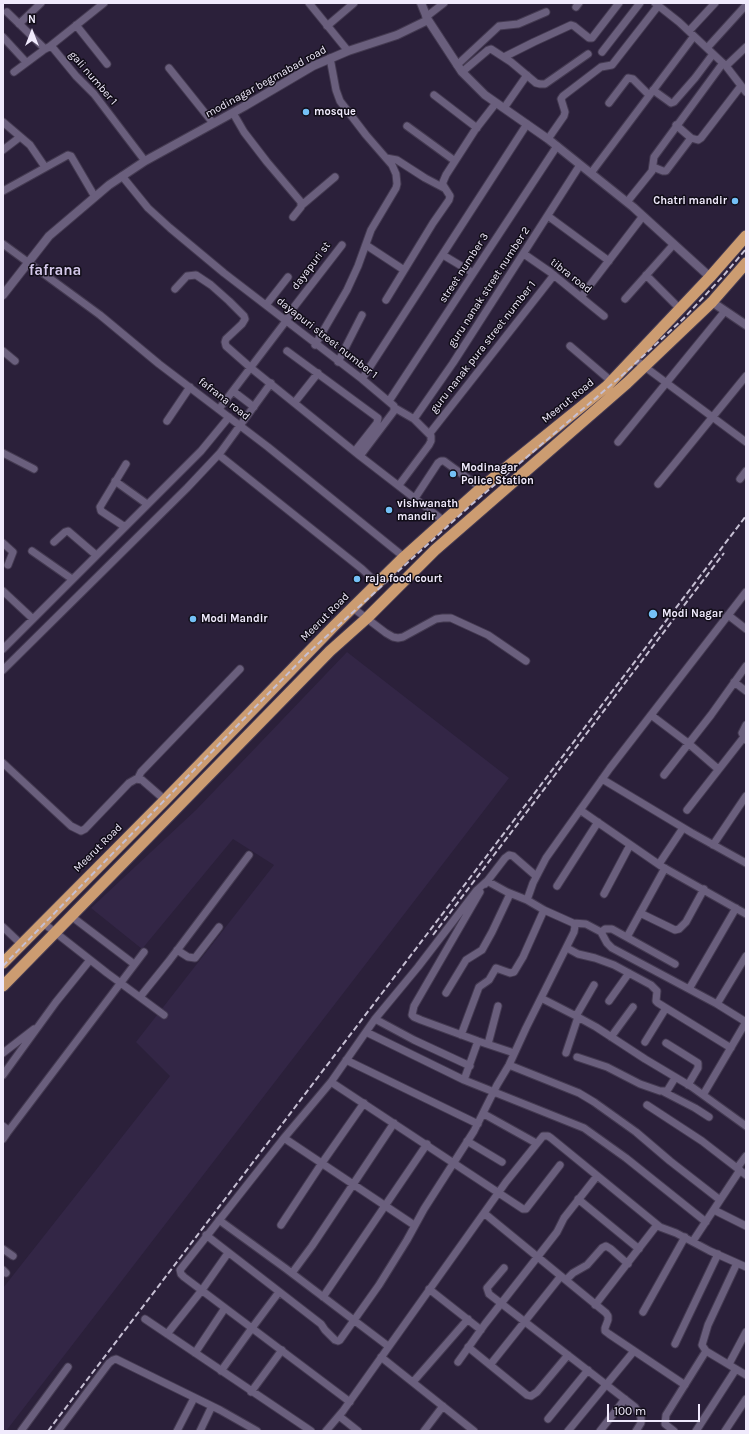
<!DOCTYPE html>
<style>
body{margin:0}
#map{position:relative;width:749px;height:1434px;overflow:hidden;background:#2b203a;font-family:Karla,sans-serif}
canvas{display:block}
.frame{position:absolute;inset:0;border:4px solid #f0eafc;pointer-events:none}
.north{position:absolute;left:12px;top:12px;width:40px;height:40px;-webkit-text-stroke:3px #110d18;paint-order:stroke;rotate:0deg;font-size:11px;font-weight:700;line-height:16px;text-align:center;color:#f0eafc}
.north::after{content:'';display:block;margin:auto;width:14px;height:18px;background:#f0eafc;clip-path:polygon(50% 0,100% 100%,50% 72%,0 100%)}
.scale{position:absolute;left:607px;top:1404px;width:93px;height:18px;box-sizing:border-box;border:2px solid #f0eafc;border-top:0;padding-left:5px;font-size:12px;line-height:14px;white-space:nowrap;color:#f0eafc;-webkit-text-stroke:3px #110d18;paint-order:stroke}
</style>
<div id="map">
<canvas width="749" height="1434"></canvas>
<div class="frame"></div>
<div class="north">N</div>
<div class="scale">100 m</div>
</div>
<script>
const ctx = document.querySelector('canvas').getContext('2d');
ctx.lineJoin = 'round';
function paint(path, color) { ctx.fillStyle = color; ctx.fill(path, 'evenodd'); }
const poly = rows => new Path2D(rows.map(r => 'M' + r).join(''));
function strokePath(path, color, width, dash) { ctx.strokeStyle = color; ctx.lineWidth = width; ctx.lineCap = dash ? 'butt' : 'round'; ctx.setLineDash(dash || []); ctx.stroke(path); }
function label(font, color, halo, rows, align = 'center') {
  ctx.font = font + ' Karla,sans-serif'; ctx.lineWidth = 3; ctx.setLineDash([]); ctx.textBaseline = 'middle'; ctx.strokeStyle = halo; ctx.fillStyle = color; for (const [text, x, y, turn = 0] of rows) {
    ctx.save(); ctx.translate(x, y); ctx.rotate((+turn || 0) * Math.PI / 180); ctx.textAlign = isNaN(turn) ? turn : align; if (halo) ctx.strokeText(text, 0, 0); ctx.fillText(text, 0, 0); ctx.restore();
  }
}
paint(poly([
 [347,652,509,778,6,1431,3,1431,3,1288,170,1076,136,1042,274,865,233,839,142,949,91,908,196,810]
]), '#332646');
const minor = poly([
 [309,3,348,51],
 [655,3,679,22,726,66,746,92],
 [576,7,579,3],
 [7,12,45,49],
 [426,17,444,3],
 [19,24,41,3],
 [76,25,107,64],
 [327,26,354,3],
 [689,31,715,3],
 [3,37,26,62],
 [49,47,104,3],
 [707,48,746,5],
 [602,52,640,3],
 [504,57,534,42,571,25,574,26,589,38,592,38,619,3],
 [457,65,499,26,518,24,546,12],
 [726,66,746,47],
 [169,68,213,123],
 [14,72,45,49,49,47,53,48,76,76,94,94,145,161],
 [462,72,488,50,491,49,511,62,536,83,540,84,545,84,588,54],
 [653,90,671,103,674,102,695,78,713,54],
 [434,95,477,128],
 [609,103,628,78,633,79,649,95],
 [504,108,527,75],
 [233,113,244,132,267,162,301,202,301,207,293,217],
 [3,122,30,145,45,167],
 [676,125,691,138,698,140,701,138,741,86],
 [407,126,455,161],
 [548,139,564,116,565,112,561,99,563,96,601,67,612,65,658,6],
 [3,150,20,137],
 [386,158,397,160,425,178,444,188],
 [653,167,663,171,666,171,691,138],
 [591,173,694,36],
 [122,176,148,208,170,228,224,273,362,379,394,406,394,411,360,456,444,521],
 [3,191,68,155,71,156,95,197],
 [627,202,652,171,654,157,723,63],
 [302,205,335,177],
 [548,216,609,261],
 [3,244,100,315,159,364,268,447,404,557],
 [366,245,404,270],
 [524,254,550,272,604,316],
 [443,255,473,273],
 [646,275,680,309],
 [175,289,187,276,196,275,211,285,229,301,244,316,245,319,242,324,226,339,225,342,226,346,251,368,360,456],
 [581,297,643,216],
 [625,299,674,244],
 [386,300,433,223,449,200,450,196,443,185,443,182,446,175,475,130,496,103],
 [266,305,288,277],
 [315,345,347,290,358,266,371,230,396,188,397,184,396,174,392,165,366,135,340,101,336,90,330,58],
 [570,346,611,381],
 [3,351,15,361],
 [287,351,378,418,377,423,355,451],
 [633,358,746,442],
 [338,362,362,315],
 [362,379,527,124],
 [233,391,254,407],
 [389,401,557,146],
 [295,402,318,373],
 [395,408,414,419,431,436,431,441,429,445,399,485],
 [219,409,286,321,294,307,342,245],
 [414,419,453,363,580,165],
 [167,421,190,387],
 [430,433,554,275],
 [618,442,725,311],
 [3,453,34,469],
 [219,455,362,569,378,584],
 [740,479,746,471],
 [115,481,147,504],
 [658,484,746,376],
 [415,498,438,463,441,461,444,461,481,488],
 [125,527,101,511,100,507,126,464],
 [54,542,65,532,68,531,96,555],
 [3,543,13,552,8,565],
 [32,551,72,579],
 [3,591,33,619],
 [353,608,386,633,393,637,398,638,403,637,436,619,443,618,451,618,488,635,526,661],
 [728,615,746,629],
 [3,649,201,451,229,417],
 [3,670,187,488,220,453,271,383],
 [734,682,746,691],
 [651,715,688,743,718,769],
 [746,725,742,733,746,740],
 [3,763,71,826,81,831,85,829,129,783,136,779,142,780,165,800],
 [664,775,711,715,746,666],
 [138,778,141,772,240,669],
 [602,779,692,833,746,863],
 [580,810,661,866,746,914],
 [687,810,744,737],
 [713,845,746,796],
 [659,864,683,828],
 [485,884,505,858,509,855,513,856,536,876],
 [557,886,598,822],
 [480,892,414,1006,412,1015,414,1017,421,1020,478,1041,514,1053],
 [604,894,630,845],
 [640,913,675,930,679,929,686,922,704,889],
 [71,916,134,964],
 [42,922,107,973,164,1015],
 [573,923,586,924,601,932,607,943,612,948,717,1004,746,1022],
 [3,927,21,944],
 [601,932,605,929,612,929,675,964],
 [627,937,665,868],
 [567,948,578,954,595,958,614,965,651,985,657,991,656,1001,658,1003,731,1048],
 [177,950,188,957,195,958,219,927],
 [689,989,736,908],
 [446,993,466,960,482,950,492,932,510,894],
 [140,997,169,961,249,855],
 [541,998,576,1016,596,1027,645,1059,692,1087,746,1126],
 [609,1001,629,973],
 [717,1004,746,956],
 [576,1016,594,985],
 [375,1019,414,1040,470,1066],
 [366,1032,464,1080,584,1128,626,1158,706,1222],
 [461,1035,479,987,489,980,496,968,510,973,514,972,523,957,544,910],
 [611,1037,633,1007],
 [645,1042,666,1008],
 [666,1043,698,1063,698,1068,688,1085],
 [488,1044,498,1006],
 [3,1053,34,1029],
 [566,1053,578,1017],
 [577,1057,607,1067,640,1084,660,1091,667,1091,675,1078],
 [346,1060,478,1124],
 [509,1065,579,1093,594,1102,636,1132,670,1161,720,1200],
 [3,1075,56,1002,90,960],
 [464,1080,478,1041],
 [331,1082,523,1209,526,1209,560,1165],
 [664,1092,695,1108,709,1117],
 [703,1095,746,1022],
 [647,1105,702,1141,746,1175],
 [484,1114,536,1143],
 [3,1126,7,1129,7,1133,3,1139],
 [7,1133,144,952],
 [284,1138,414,1225],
 [467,1141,502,1162],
 [737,1168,746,1156],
 [578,1199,639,1249],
 [714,1210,746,1226],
 [484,1213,606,1313,608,1316,608,1320,605,1328,605,1331,609,1334,685,1385],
 [219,1220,285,1268,388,1346],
 [281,1225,322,1163,364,1103],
 [206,1235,321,1324,325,1330,335,1340,338,1341,340,1340,379,1285,407,1240,424,1209,474,1131,497,1085,509,1065,526,1028,574,932,575,926,573,923,544,910,527,900,533,883,546,858,610,768,746,592],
 [693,1241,740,1170],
 [3,1249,13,1256],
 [737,1263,708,1325,702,1345,706,1351,746,1375],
 [504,1268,487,1288,489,1294,635,1407,641,1417,641,1423,636,1431],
 [3,1270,6,1273],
 [292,1273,312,1246,394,1123],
 [566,1280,573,1273,587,1265,602,1248,606,1246,611,1249,628,1264],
 [429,1289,481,1330],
 [323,1297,427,1144],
 [595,1305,657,1225],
 [643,1312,685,1237],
 [145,1319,311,1431],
 [167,1334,202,1290,228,1253],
 [675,1344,718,1254],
 [468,1347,527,1395,531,1396,537,1392,568,1355],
 [195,1353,225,1308],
 [381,1357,474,1431],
 [458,1362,485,1324,557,1232,564,1218,597,1176],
 [729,1364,746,1332],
 [490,1365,561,1276],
 [221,1371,252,1328,279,1292],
 [413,1382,468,1319],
 [251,1392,282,1350],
 [350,1402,184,1277,181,1274,180,1270,284,1138,331,1082,375,1019,418,967,477,890,487,881,507,892,527,900],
 [339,1416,358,1431],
 [548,1419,588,1370],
 [21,1431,68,1367],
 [58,1431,109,1363,113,1360,116,1359,220,1410,257,1431],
 [177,1431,194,1398],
 [200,1431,212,1406],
 [326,1431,343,1411,506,1182,543,1136,548,1136,551,1138,660,1227,676,1233,710,1251,746,1267],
 [424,1431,443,1406],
 [568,1431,634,1351],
 [600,1431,625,1399],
 [674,1431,665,1424,666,1415,706,1351],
 [696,1431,736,1369],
 [725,1431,746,1399]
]);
const tertiary = poly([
 [421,3,428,20],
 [3,295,49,236,109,185,145,161,245,106,313,66,348,51,397,35,428,20,462,72,485,95,548,139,633,207,710,277],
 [712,302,746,325]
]);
const trunk = poly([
 [3,963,165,800,334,626,404,557,481,488,607,386,710,277,746,236],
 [3,986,330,651,367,618,435,550,627,383,712,302,746,263]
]);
strokePath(minor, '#443a51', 9);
strokePath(tertiary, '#443a51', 10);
strokePath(trunk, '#443a51', 13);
strokePath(minor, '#6a5f7d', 7);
strokePath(tertiary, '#6a5f7d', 8);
strokePath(trunk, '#cc9c71', 11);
strokePath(poly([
 [433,935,724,553],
 [3,966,307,654,471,505,626,372,684,318,724,275,746,249],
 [48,1431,746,516]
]), '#c6bfd3', 2, [6, 3]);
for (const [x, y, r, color] of [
 [306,112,4,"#74c0f6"],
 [735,201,4,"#74c0f6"],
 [453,474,4,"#74c0f6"],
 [389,510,4,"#74c0f6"],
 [357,579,4,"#74c0f6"],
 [653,614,5,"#74c0f6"],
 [193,619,4,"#74c0f6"]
]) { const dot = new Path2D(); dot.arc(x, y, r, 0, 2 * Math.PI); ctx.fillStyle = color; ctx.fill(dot); strokePath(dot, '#110d18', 1.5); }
label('11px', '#f0eafc', '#110d18', [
 ["gali number 1",93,78,49],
 ["modinagar begmabad road",266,82,-29],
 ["dayapuri st",311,266,-53],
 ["street number 3",464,268,-57],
 ["tibra road",571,276,38],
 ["guru nanak street number 2",489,287,-57],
 ["dayapuri street number 1",327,338,38],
 ["guru nanak pura street number 1",483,347,-52],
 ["fafrana road",224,399,38],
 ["Meerut Road",568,401,-39],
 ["Meerut Road",325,617,-45],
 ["Meerut Road",98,848,-45]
]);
label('bold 11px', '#f0eafc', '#110d18', [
 ["mosque",314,112],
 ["Chatri mandir",727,201,"right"],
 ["Modinagar",461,468],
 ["Police Station",461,481],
 ["vishwanath",397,504],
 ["mandir",397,517],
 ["raja food court",365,579],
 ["Modi Nagar",662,614],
 ["Modi Mandir",201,619]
], 'left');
label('bold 15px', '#d4c8ea', '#110d18', [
 ["fafrana",55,271]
]);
</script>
